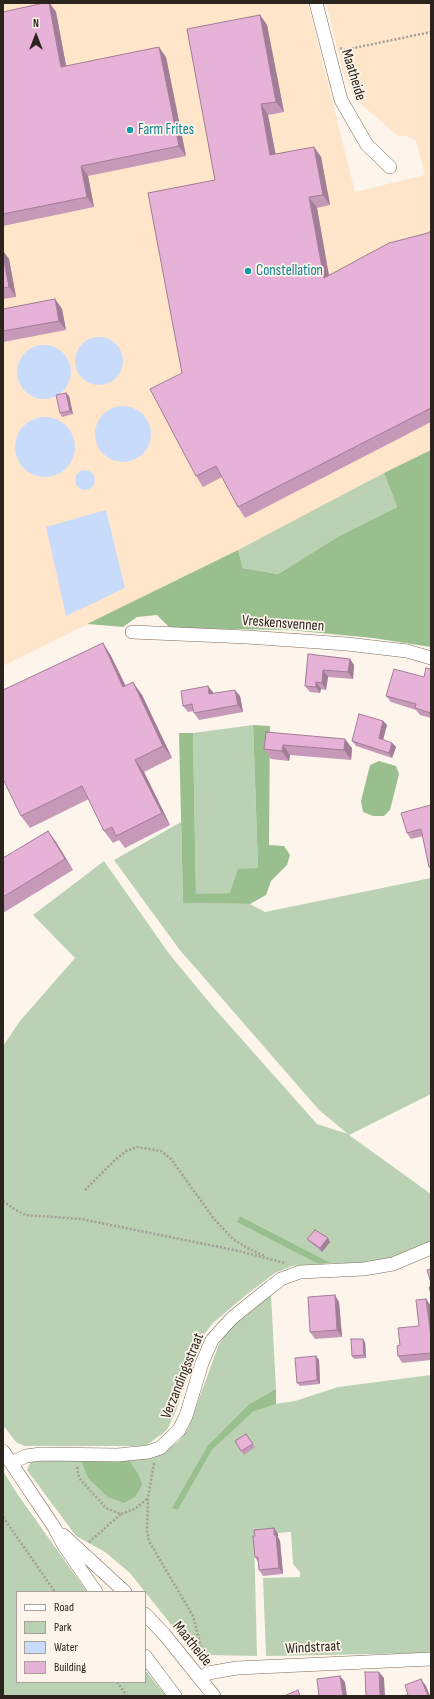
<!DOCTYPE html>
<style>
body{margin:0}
#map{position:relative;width:434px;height:1699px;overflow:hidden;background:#fdf5ec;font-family:"Sofia Sans Condensed",sans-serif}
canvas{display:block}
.frame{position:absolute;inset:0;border:4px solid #2b241c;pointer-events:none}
.legend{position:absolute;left:16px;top:1591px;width:130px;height:92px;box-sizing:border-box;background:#fdf5ec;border:1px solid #a9a199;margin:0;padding:5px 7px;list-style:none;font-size:12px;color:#2b241c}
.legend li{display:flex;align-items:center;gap:8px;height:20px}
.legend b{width:20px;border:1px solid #a9a199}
.north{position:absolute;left:16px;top:16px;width:40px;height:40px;-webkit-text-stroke:3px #fdf5ec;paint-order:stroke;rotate:0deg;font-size:11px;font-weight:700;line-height:16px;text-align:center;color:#2b241c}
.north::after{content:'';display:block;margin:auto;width:14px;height:18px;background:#2b241c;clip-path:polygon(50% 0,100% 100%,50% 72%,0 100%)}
</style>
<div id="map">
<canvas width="434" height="1699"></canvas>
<div class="frame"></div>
<ul class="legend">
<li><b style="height:5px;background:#fff"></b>Road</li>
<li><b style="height:11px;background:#bad2b3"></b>Park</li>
<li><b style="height:11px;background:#c9dbfa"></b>Water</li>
<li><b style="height:11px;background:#e7b2d7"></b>Building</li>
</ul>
<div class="north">N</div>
</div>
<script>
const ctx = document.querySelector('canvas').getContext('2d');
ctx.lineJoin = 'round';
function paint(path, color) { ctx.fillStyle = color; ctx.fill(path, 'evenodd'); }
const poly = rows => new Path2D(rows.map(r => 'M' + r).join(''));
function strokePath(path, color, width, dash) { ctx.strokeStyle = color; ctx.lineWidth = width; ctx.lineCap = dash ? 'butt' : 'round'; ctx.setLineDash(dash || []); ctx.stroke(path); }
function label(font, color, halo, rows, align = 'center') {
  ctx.font = font + ' "Sofia Sans Condensed",sans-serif'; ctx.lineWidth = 3.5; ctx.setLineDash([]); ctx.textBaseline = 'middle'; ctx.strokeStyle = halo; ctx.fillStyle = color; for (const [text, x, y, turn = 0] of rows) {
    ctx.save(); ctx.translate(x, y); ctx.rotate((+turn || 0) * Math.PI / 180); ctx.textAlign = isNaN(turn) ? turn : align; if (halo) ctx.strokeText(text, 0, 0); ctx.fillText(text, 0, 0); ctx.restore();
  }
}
paint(poly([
 [3,3,308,3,355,192,425,175,416,141,406,136,398,136,356,100,343,72,326,3,431,3,431,450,238,550,3,666]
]), '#ffe5ca');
paint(poly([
 [384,473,397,507,339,536,278,574,243,568,238,550],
 [253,725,258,868,230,893,196,895,193,733],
 [181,822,183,903,250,904,265,912,431,878,431,1094,349,1135,431,1194,431,1242,393,1260,361,1264,331,1263,240,1216,238,1222,318,1264,292,1266,275,1273,246,1295,213,1323,202,1337,187,1377,176,1411,167,1430,147,1445,136,1446,24,1446,16,1442,3,1425,3,1046,20,1021,75,958,33,915,104,861,170,955,214,1008,317,1124,348,1134,319,1110,179,949,114,860],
 [271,1295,276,1389,249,1404,208,1445,173,1508,178,1510,212,1450,253,1412,276,1404,295,1401,338,1387,431,1375,431,1653,266,1656,263,1578,300,1577,300,1572,293,1564,291,1532,254,1535,257,1656,207,1655,197,1657,130,1573,105,1552,76,1536,27,1470,30,1463,38,1460,81,1460,138,1473,129,1460,162,1452,178,1442,188,1429,219,1344,232,1327],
 [3,1471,18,1495,87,1592,17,1592,17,1682,145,1682,145,1670,166,1696,3,1696]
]), '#bad2b3');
paint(poly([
 [431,450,431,647,373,638,289,630,170,628,157,615,137,617,123,627,87,624,238,550,243,568,278,574,339,536,397,507,384,473],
 [253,725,270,726,269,845,284,846,290,855,287,865,271,881,266,895,250,904,183,903,179,733,193,733,196,894,230,893,238,869,258,868],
 [379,761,396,766,399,774,390,810,384,816,373,816,363,812,361,801,370,765],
 [240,1216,331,1263,318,1264,237,1222],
 [276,1389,276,1404,253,1412,212,1450,178,1510,172,1508,208,1445,249,1404],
 [81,1460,129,1460,138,1473,142,1485,135,1497,124,1503,108,1497,88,1478]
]), '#9abf8f');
paint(poly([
 '75 361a24 24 0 1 1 48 0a24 24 0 1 1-48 0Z',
 '17 372a27 27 0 1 1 54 0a27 27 0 1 1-54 0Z',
 '95 434a28 28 0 1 1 56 0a28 28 0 1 1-56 0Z',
 '15 447a30 30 0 1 1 60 0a30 30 0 1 1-60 0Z',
 '75 480a10 10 0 1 1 20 0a10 10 0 1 1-20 0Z',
 [106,510,125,588,66,616,46,527]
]), '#c9dbfa');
const street = poly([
 [316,3,341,100,367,145,390,167],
 [132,632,247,637,347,644,407,651,431,658],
 [3,1451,54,1527,63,1544,96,1592],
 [11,1463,26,1456,41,1454,118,1455,148,1452,160,1448,179,1430,186,1416,202,1363,212,1340,232,1318,263,1293,281,1279,300,1272,364,1269,393,1264,431,1248],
 [63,1535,125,1592],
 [145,1614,164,1634,214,1696],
 [145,1656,175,1696],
 [200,1679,208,1673,237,1668,431,1659]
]);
strokePath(street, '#7e6c59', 14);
strokePath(poly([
 [340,48,344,50,431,32],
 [85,1190,116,1159,126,1151,137,1147,161,1151,171,1159,214,1219,233,1239,247,1248,265,1256],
 [3,1201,14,1209,25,1215,81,1219,239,1251,285,1263],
 [154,1463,148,1498,147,1531,149,1541,193,1616,205,1662],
 [77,1467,79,1478,106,1508,121,1514,135,1509,148,1498],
 [3,1517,55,1592],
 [89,1542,121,1514],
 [117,1682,127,1696]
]), '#a59d95', 2.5, [2, 2]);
strokePath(street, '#fff', 13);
paint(poly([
 [44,3,50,3,56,12,66,66,166,57,186,156,88,176,94,207,3,226,3,7,4,12],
 [260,15,267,25,284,112,268,115,275,154,314,147,321,157,330,205,317,208,329,275,431,231,431,422,245,518,238,507,222,477,203,487,196,476,182,373,215,180],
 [3,251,9,259,16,297,3,299],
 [55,299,62,309,66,330,3,342,3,309],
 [66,393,69,396,73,414,62,417,60,413],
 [103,643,111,656,126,686,142,695,172,758,144,772,170,825,125,848,119,840,113,843,104,831,89,799,30,828,21,816],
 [308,654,350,659,354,665,353,679,328,677,326,690,321,689,320,693,310,692,305,686],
 [431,669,431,718,420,715,416,710,391,702,386,696,424,677],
 [213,692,213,694,240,696,243,712,199,720,194,713,194,711,188,712,183,706],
 [383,721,387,725,383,740,392,743,396,747,392,758,356,746,352,741],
 [266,732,352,748,351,760,290,755,289,761,271,759,264,749],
 [431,805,431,870,429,867,423,836,411,839,407,833],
 [48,831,56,842,73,870,3,913,3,858],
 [307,1239,330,1242,322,1252,310,1242],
 [426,1299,431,1306,431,1360,402,1363,398,1356,400,1345,419,1326],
 [339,1302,342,1337,315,1339,310,1332],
 [365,1342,366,1358,354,1359,352,1356],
 [316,1356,319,1360,320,1384,300,1386,297,1383],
 [246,1434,255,1447,244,1455,235,1441],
 [274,1528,278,1534,278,1537,280,1541,283,1574,263,1576,259,1570,258,1562,255,1557,255,1536]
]), '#c799b9');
paint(poly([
 [49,3,56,12,68,76,61,67],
 [260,15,267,25,284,112,276,102],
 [159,47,166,57,186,156,179,146],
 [261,104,268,115,278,166,270,155],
 [314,147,321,157,330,205,323,195],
 [81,166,88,176,94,207,87,197],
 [309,197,317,208,331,288,324,278],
 [3,251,9,259,16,297,9,287,3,255],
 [55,299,62,309,66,330,59,321],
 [66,393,69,396,73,414,70,411],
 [103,643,111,656,132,700,123,687],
 [350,659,354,665,353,679,348,672],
 [323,670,328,677,326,690,322,683],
 [133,682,142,695,172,758,163,746],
 [316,682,321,689,320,693,316,687],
 [208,686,213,692,214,701,209,694],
 [235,690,240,696,243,712,238,705],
 [383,721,387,725,382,743,379,738],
 [345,739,352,748,351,760,344,750],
 [392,743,396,747,392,758,389,753],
 [283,745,290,755,289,761,282,751],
 [135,760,144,772,170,825,162,813],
 [48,831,56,842,73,870,65,859],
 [328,1238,330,1242,322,1252,320,1248],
 [335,1295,339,1302,342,1337,337,1330],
 [426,1299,431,1306,431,1336],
 [363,1339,365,1342,366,1358,364,1355],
 [316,1356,319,1360,320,1384,317,1380],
 [274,1528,278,1534,278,1537,280,1541,283,1574,279,1568],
 [379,1672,384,1678,385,1696,380,1696],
 [340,1676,345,1682,347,1696,343,1696],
 [421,1679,426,1686,430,1696,428,1696]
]), '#a27d96');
const building = poly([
 [44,3,49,3,61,67,159,47,179,146,81,166,87,197,3,214,3,12,44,3],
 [260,15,276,102,261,104,270,155,314,147,323,195,309,197,324,278,389,243,428,233,431,231,431,408,238,507,216,466,196,476,150,389,182,373,148,193,215,180,187,29,260,15],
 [3,255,9,287,3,288,3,255],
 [55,299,59,321,3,331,3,309,55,299],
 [66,393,70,411,60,413,56,395,66,393],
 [103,643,123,687,133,682,163,746,135,760,162,813,116,836,112,827,104,831,82,786,21,816,3,779,3,690,103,643],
 [308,654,350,659,348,672,323,670,322,683,316,682,316,687,305,686,308,654],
 [426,668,431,669,431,713,415,708,416,704,386,696,394,669,424,677,426,668],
 [208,686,209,694,235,690,238,705,194,713,192,704,183,706,181,691,208,686],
 [359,714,383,721,379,738,392,743,389,753,352,741,359,714],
 [266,732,345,739,344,750,283,745,282,751,264,749,266,732],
 [431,805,431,866,429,867,421,829,407,833,401,813,431,805],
 [48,831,65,859,3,897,3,858,48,831],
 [315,1230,328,1238,320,1248,307,1239,315,1230],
 [431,1269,431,1283,427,1270,431,1269],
 [431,1286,431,1295,429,1287,431,1286],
 [335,1295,337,1330,310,1332,308,1297,335,1295],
 [426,1299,431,1336,431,1353,398,1356,397,1346,400,1345,398,1328,419,1326,416,1300,426,1299],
 [351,1339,363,1339,364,1355,352,1356,351,1339],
 [316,1356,317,1380,297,1383,295,1358,316,1356],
 [246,1434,253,1444,241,1451,235,1441,246,1434],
 [274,1528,274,1535,276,1535,279,1568,259,1570,258,1557,255,1557,253,1536,255,1536,254,1530,274,1528],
 [365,1672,379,1672,380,1696,366,1696,365,1672],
 [340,1676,343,1696,319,1696,317,1679,340,1676],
 [421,1679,428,1696,399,1696,408,1695,405,1685,421,1679],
 [298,1690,300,1696,284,1696,298,1690]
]);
paint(building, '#e7b2d7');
strokePath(building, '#a27d96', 1);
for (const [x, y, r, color] of [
 [130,130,4,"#0f9aa8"],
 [248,271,4,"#0f9aa8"]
]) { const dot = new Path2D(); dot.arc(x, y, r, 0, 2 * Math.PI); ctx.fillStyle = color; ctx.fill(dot); strokePath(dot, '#fdf5ec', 1.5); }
label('15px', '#2b241c', '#fdf5ec', [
 ["Maatheide",353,75,73],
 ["Vreskensvennen",283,624,4],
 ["Verzandingsstraat",183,1376,-68],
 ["Maatheide",192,1644,51],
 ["Windstraat",313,1648,-3]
]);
label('15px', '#0d838f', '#fdf5ec', [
 ["Farm Frites",138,130],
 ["Constellation",256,271]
], 'left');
</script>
